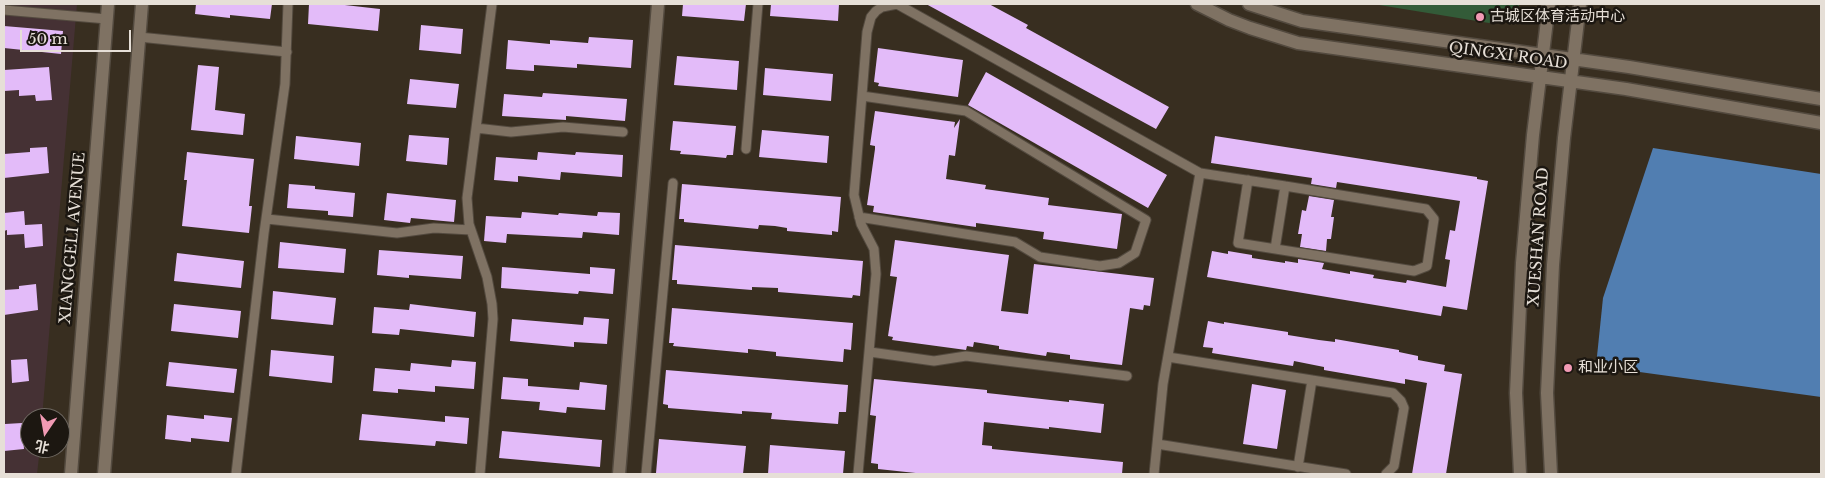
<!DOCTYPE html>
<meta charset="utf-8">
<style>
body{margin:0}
#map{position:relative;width:1825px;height:478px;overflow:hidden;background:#382e20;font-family:"Libre Baskerville","Noto Sans SC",serif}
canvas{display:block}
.frame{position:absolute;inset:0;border:5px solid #e6dfd7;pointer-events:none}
.north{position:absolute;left:20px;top:408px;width:50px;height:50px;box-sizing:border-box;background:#1c1711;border:1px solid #6d6760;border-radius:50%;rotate:192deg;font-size:14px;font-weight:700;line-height:20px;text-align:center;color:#e6dfd7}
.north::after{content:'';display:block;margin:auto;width:18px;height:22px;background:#f19ab4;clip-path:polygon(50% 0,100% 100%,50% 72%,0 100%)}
.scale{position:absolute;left:20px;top:30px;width:111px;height:22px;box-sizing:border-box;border:2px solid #e6dfd7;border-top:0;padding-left:6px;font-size:15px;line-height:18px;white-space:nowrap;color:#e6dfd7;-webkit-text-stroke:4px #1c1711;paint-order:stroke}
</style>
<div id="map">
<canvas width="1825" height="478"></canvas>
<div class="frame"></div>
<div class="north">北</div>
<div class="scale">50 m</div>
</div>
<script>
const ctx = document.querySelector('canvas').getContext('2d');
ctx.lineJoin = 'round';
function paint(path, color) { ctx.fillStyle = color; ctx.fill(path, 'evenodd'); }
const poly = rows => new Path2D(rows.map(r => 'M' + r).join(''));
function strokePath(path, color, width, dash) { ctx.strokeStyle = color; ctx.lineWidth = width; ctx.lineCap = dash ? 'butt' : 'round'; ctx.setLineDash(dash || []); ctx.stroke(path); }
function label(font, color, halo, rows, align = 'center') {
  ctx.font = font + ' "Libre Baskerville","Noto Sans SC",serif'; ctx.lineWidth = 5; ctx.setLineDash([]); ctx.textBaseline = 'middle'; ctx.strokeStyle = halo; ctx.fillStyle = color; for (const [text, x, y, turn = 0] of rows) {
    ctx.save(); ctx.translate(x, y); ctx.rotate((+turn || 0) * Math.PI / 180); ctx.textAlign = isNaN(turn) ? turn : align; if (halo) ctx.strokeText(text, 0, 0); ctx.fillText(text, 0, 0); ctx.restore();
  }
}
paint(poly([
 [4,4,77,4,42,418,30,418,30,448,40,448,37,474,4,474]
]), '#453134');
paint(poly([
 [1373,4,1519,4,1518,12,1489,23]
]), '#335b38');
paint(poly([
 [1653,148,1821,174,1821,397,1596,366,1603,298]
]), '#517eb1');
paint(poly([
 [196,4,272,4,270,19,230,15,230,18,195,14],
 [309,4,336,4,380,9,378,31,308,24],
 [683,4,746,4,744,21,682,16],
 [771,4,839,4,838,21,770,16],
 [926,4,989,4,1028,25,1026,28,1169,107,1156,129],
 [421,25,463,29,461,54,419,50],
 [4,26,63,31,61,54,4,48],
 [589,37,633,40,631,68,577,64,577,68,534,65,534,71,506,69,508,40,550,44,550,40,588,43],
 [878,48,963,60,958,97,878,86,879,83,874,82],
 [677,56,739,61,737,90,674,85],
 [198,65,219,67,215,110,245,114,243,135,191,130],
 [49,67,52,100,36,101,35,95,19,96,19,90,4,91,4,70],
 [765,68,833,74,831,101,763,95],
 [986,72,1167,175,1148,208,968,105],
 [410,79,459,84,456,108,407,104],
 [543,93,627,99,625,121,566,116,566,120,502,116,504,94,542,97],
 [875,111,955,122,954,128,960,119,955,156,949,155,946,179,986,185,985,189,1049,198,1048,205,1122,214,1117,249,1043,239,1044,232,976,223,976,227,873,212,874,206,867,205,875,149,875,146,870,145],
 [673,121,736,126,733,155,727,155,726,158,695,155,680,154,681,151,670,150],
 [762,130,829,136,827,163,759,157],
 [409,135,449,138,447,165,406,161],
 [296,136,361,143,359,166,294,159],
 [1215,136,1477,177,1477,179,1488,181,1467,310,1443,306,1441,316,1207,277,1212,251,1228,254,1228,251,1252,255,1252,258,1285,263,1285,261,1298,263,1298,259,1324,263,1322,269,1350,274,1350,271,1374,275,1373,278,1406,283,1407,280,1446,287,1450,260,1445,259,1450,230,1455,231,1460,201,1337,182,1336,188,1311,184,1312,178,1211,163],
 [47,147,49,173,4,178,4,154,30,152,30,148],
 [187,152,254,159,249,206,252,206,249,233,182,226,187,180,184,180],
 [538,152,575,155,576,152,623,155,622,177,561,172,560,180,518,176,518,182,494,180,496,157,537,160],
 [289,184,315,186,315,189,355,193,353,217,328,215,328,211,287,208],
 [682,184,841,197,838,232,832,231,832,235,787,231,787,228,775,226,759,225,758,229,684,222,684,219,679,219],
 [387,193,456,200,454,222,411,218,410,223,384,220],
 [1309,196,1334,200,1331,217,1334,217,1331,239,1327,239,1326,251,1300,247,1302,234,1298,234,1302,210,1306,211],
 [24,211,25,225,42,224,43,246,25,248,24,234,7,235,7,230,4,231,4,213],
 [522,212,558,215,559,213,597,216,598,212,620,213,619,235,583,232,582,238,507,234,506,243,484,241,486,216,521,218],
 [895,240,1009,255,1001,311,1028,314,1034,264,1154,278,1150,306,1144,305,1143,310,1130,308,1122,365,1070,359,1070,355,1047,352,1046,356,999,349,999,346,974,342,973,347,967,346,966,350,892,340,893,337,888,336,897,277,890,276],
 [280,242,346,249,344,273,278,268],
 [675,245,863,261,860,296,853,295,852,298,778,292,778,288,752,287,752,290,677,284,677,280,672,280],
 [379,250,463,256,461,279,409,275,409,278,377,275],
 [177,253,244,261,241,288,174,281],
 [502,267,590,274,590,267,615,269,613,294,579,291,578,294,501,288],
 [36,284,38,310,4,315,4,290,19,289,19,286],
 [273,291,336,298,333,325,271,319],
 [174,304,241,311,238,338,171,331],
 [410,304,476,312,474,337,400,329,399,335,372,333,374,307,409,310],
 [672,308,853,323,851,350,844,349,843,362,776,356,776,352,748,349,748,353,673,346,674,343,669,343],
 [584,317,609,319,607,344,574,342,574,347,510,341,512,319,583,325],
 [1208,321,1224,324,1224,322,1288,332,1288,335,1319,340,1335,342,1335,339,1399,350,1399,352,1418,356,1418,360,1445,365,1444,371,1462,374,1446,474,1412,474,1427,383,1405,379,1405,384,1324,370,1324,367,1294,361,1293,366,1212,353,1213,348,1203,347],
 [271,350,334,356,332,383,269,376],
 [27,359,29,381,12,383,11,360],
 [452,360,476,362,474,389,435,386,435,392,398,389,398,393,373,391,375,368,410,371,411,363,451,367],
 [169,362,237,369,234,393,166,386],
 [666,370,848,385,846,412,839,412,838,424,771,419,772,413,742,411,742,414,668,408,668,405,663,404],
 [503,377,528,379,528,386,579,390,580,382,607,385,605,410,567,407,566,413,539,410,540,402,501,399],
 [874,379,987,390,987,393,1069,402,1069,400,1104,404,1101,433,1049,427,1049,429,984,422,982,445,992,446,992,449,1123,462,1122,474,925,474,878,469,878,464,871,463,876,416,870,415],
 [1252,384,1286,390,1277,449,1243,444],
 [362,414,445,422,445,416,469,418,467,444,436,441,435,446,359,440],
 [167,415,204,419,204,415,232,418,229,442,191,438,191,442,165,439],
 [22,423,24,449,4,451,5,424],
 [502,431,602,440,600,467,499,458],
 [659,439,746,446,743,474,656,473],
 [770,445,845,451,843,474,768,474]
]), '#e3bbf9');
const lane = poly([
 [4,10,107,19],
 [139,37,287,52],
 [476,128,511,132,563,127,623,132],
 [746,149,758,4],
 [859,217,1015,242,1040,257,1100,266,1119,263,1135,253,1146,220,966,111,862,96],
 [267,219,397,233,434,228,471,230],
 [1275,249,1285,186],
 [870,352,934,361,966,356,1127,376],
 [1168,357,1393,393,1401,401,1404,408,1394,466,1386,474],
 [1157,444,1346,474],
 [1298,467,1312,380],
 [236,474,264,233,285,84,288,4],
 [480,474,493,319,492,304,487,277,469,224,467,198,492,4],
 [646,474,673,183],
 [858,474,876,274,874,249,861,224,854,195,867,32,871,17,876,11,882,7,897,4,1200,173,1285,186,1426,209,1434,219,1427,266,1414,271,1238,243,1248,180],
 [1154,474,1163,384,1200,173]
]);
const street = poly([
 [619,474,658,4]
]);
const secondary = poly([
 [1197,4,1229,20,1250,28,1298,43,1626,89,1821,123],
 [1249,4,1302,21,1629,67,1821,99],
 [71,474,108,4],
 [104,474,142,4],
 [1520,474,1516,393,1522,263,1533,135,1549,4],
 [1551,474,1547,393,1553,265,1564,138,1580,4]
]);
strokePath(lane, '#534a3f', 11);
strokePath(street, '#534a3f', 15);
strokePath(secondary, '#534a3f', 15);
strokePath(lane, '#7f7263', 9);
strokePath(street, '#7f7263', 12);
strokePath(secondary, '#7f7263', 12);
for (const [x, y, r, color] of [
 [1480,17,5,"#f19ab4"],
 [1568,368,5,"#f19ab4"]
]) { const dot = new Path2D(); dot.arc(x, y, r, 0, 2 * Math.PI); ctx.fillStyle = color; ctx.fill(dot); strokePath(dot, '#1c1711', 2); }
label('15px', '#e6dfd7', '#1c1711', [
 ["古城区体育活动中心",1490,17],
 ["和业小区",1578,368]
], 'left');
label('15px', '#e6dfd7', '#1c1711', [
 ["QINGXI ROAD",1508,56,8],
 ["XUESHAN ROAD",1539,237,-86],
 ["XIANGGELI AVENUE",73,238,-85]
]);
</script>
